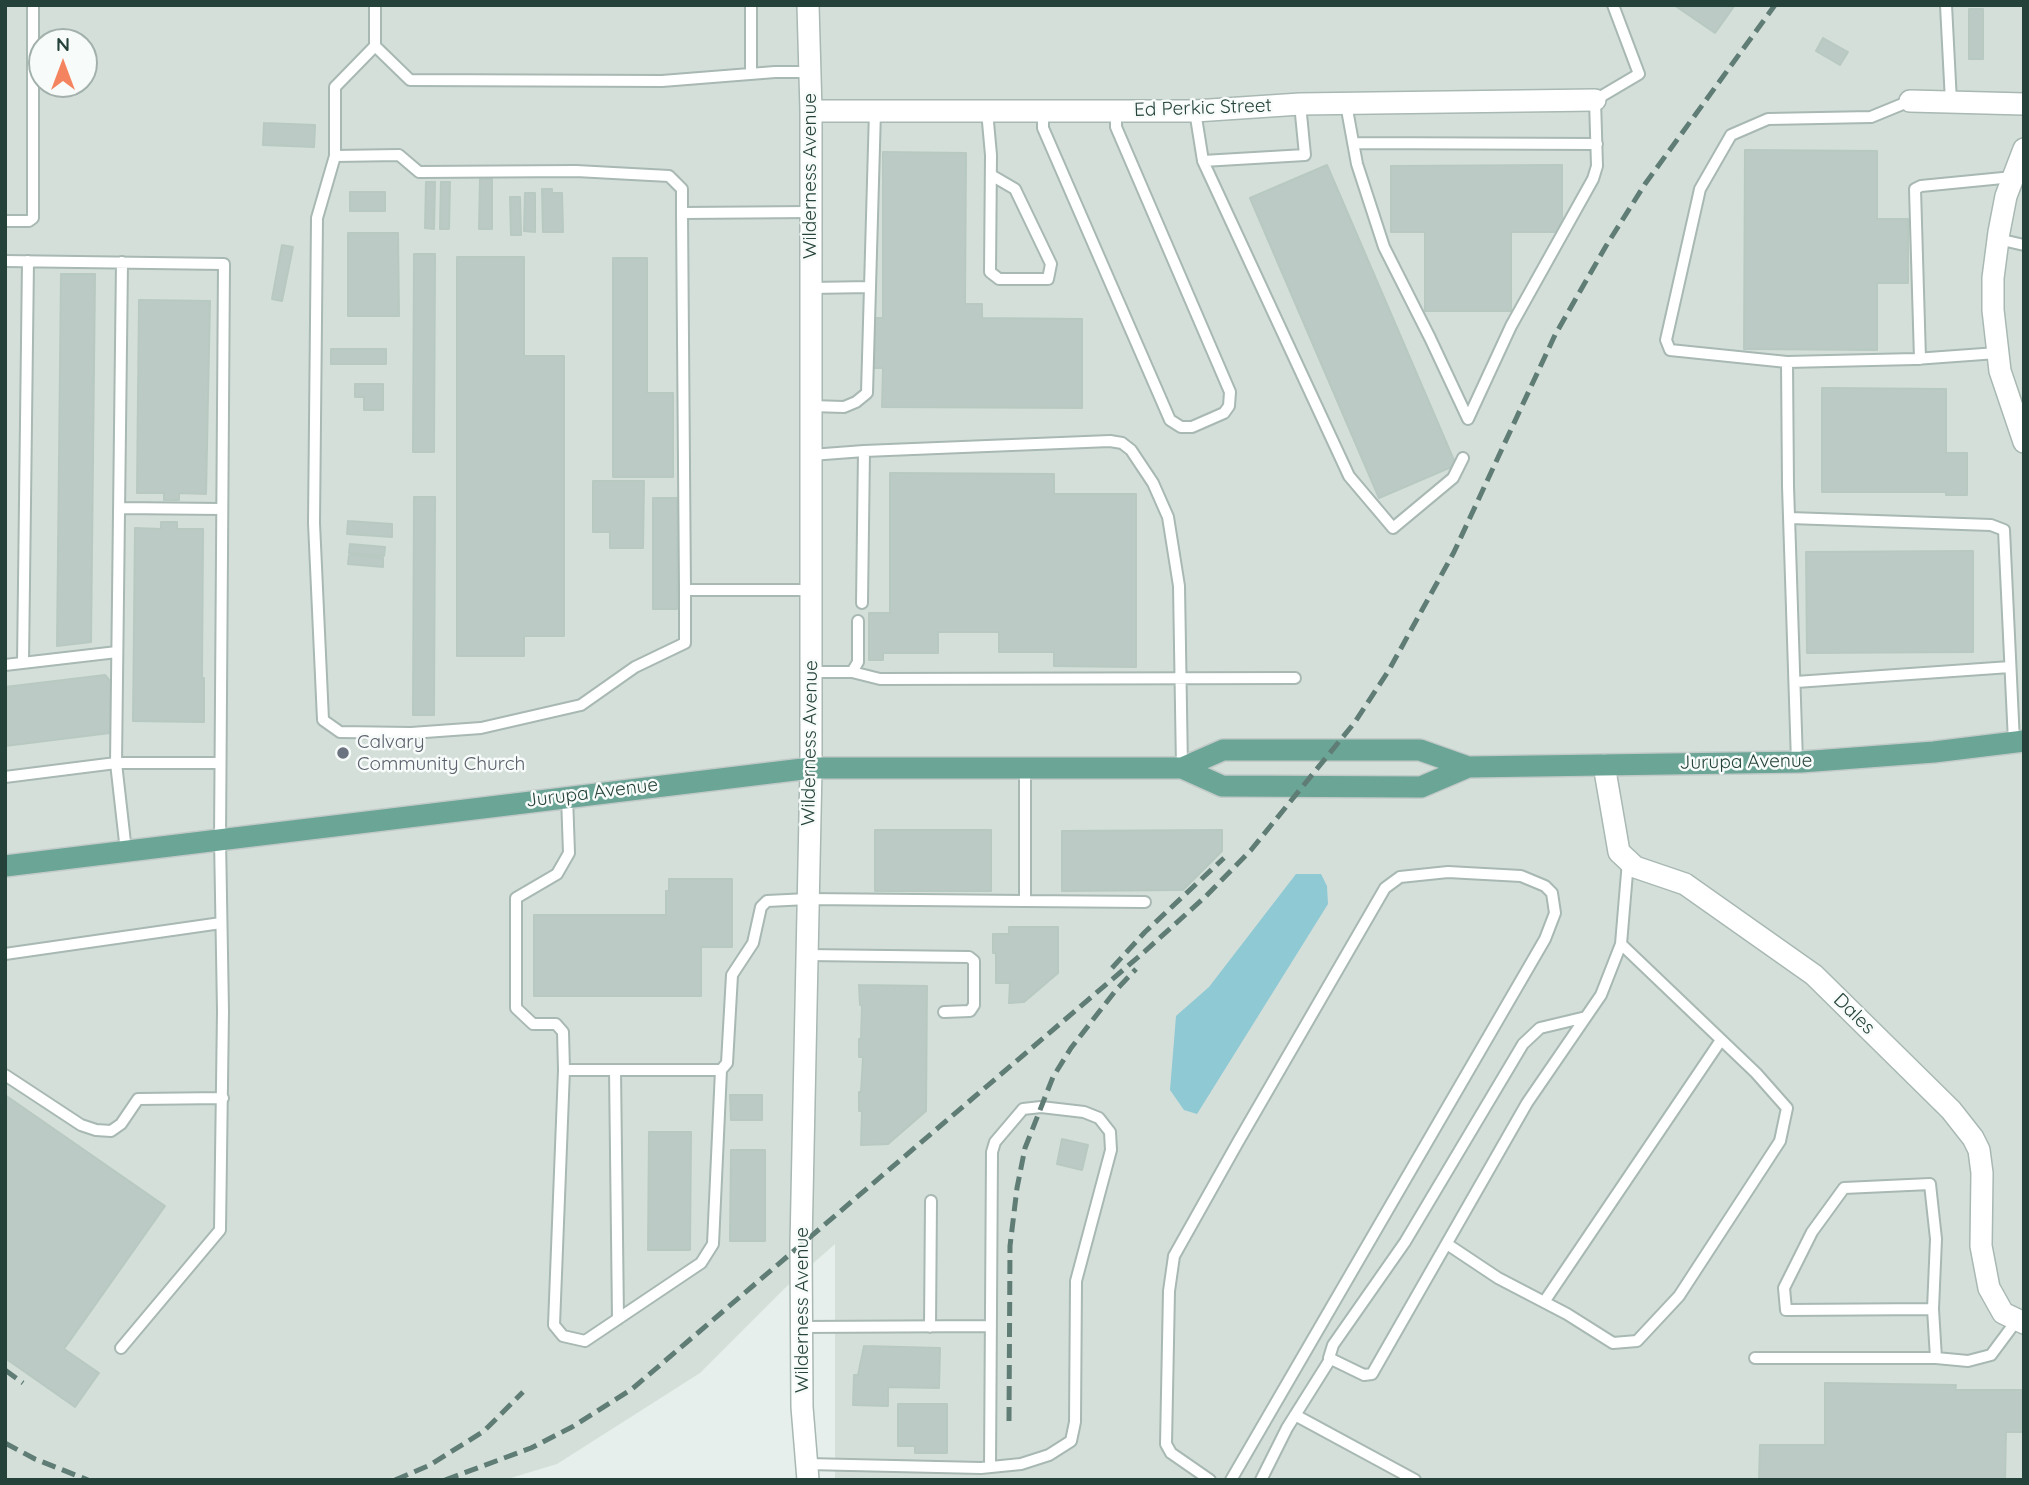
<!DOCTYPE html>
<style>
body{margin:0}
#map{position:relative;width:2029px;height:1485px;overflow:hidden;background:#e6efeb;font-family:Quicksand,sans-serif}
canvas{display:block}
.frame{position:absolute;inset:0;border:7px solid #24423a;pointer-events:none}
.north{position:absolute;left:28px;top:28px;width:70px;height:70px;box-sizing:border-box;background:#f7fbf9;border:2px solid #a3b1ad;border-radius:50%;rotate:0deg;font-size:19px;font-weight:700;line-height:28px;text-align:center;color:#24423a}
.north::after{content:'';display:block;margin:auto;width:24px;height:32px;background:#f4845f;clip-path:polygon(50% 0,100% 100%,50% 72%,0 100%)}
</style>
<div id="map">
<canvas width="2029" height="1485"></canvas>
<div class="frame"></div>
<div class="north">N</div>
</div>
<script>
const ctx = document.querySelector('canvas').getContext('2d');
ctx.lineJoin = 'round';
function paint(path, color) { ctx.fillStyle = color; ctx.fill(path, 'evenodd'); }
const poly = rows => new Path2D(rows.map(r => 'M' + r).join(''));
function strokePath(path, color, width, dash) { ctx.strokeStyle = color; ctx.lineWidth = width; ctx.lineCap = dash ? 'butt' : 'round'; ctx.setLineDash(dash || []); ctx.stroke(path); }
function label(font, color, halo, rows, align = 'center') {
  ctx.font = font + ' Quicksand,sans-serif'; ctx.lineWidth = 5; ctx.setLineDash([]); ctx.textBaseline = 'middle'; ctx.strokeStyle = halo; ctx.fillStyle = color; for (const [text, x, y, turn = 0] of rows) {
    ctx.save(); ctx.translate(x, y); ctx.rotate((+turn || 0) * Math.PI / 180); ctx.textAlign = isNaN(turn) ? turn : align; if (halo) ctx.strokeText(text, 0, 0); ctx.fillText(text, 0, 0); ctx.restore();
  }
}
paint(poly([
 [5,5,2024,5,2024,1480,835,1480,835,1244,784,1289,700,1373,557,1464,504,1480,5,1480],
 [42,42,84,42,84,84,42,84]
]), '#d4dfda');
paint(poly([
 [1296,874,1321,874,1327,886,1328,904,1197,1114,1184,1110,1170,1090,1176,1016,1209,987]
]), '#8ec9d4');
const building = poly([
 [1674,5,1735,5,1715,33,1674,5],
 [1969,9,1983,9,1983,59,1969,59,1969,9],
 [1823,38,1848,52,1840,65,1816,51,1823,38],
 [264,123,315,125,314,147,263,145,264,123],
 [1745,150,1877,151,1877,219,1908,219,1908,283,1877,283,1877,350,1744,349,1745,150],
 [883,152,966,153,965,304,982,304,982,318,1082,319,1082,408,882,407,883,368,873,368,873,318,883,318,883,152],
 [1327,165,1456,465,1379,498,1250,198,1327,165],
 [1562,165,1562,232,1511,232,1511,311,1425,311,1425,232,1391,232,1391,166,1562,165],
 [480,179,492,179,492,229,479,229,480,179],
 [426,182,435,182,434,229,425,228,426,182],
 [441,182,450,182,449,229,440,229,441,182],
 [542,189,552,189,552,193,562,193,563,232,543,232,542,189],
 [350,192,385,192,385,211,350,211,350,192],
 [525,193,535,193,535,232,524,231,525,193],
 [510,197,520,197,521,235,511,235,510,197],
 [348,233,398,233,399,316,348,316,348,233],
 [282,245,293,247,282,301,272,299,282,245],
 [414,254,435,254,434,452,413,452,414,254],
 [457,257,524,257,524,356,564,356,564,636,524,636,524,656,457,656,457,257],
 [613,258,647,258,647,393,673,393,673,477,613,477,613,258],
 [61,274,95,274,91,642,57,646,61,274],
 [139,300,210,301,206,494,179,493,179,500,164,500,164,493,137,493,139,300],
 [331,349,386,349,386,364,331,364,331,349],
 [355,384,383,384,383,410,364,410,364,397,355,397,355,384],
 [1822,388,1946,389,1946,453,1967,453,1967,495,1946,495,1946,492,1822,492,1822,388],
 [890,473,1054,474,1054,494,1136,494,1136,667,1054,666,1054,652,999,652,999,632,938,632,938,653,883,653,883,660,869,660,869,613,890,613,890,473],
 [593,481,644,481,643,548,610,548,610,532,593,532,593,481],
 [414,497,435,497,434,715,413,715,414,497],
 [653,498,677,498,677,609,653,609,653,498],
 [348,521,392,524,392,537,347,534,348,521],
 [161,522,177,522,177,529,203,529,202,678,204,678,204,722,133,721,135,528,161,529,161,522],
 [350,544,385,547,384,556,349,553,350,544],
 [1973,551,1973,652,1807,653,1806,552,1973,551],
 [349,555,383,558,383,567,348,564,349,555],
 [105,675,111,682,110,733,5,746,5,687,105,675],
 [875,830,991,830,991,891,875,891,875,830],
 [1222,830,1222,851,1183,890,1062,891,1062,831,1222,830],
 [669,879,732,879,732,947,701,947,701,996,534,996,534,915,666,915,666,891,669,891,669,879],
 [1009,927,1058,927,1058,973,1024,1002,1009,1003,1010,983,996,983,996,953,993,953,993,934,1009,934,1009,927],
 [859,985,927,986,926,1111,888,1144,861,1145,862,1111,859,1111,859,1092,861,1092,863,1057,859,1057,859,1039,861,1039,862,1005,860,1005,859,985],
 [5,1095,165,1206,64,1349,99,1373,75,1407,5,1358,5,1095],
 [730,1095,762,1095,762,1120,731,1120,730,1095],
 [649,1132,691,1132,690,1250,648,1250,649,1132],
 [1062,1139,1088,1145,1082,1170,1057,1164,1062,1139],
 [731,1150,765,1150,765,1241,730,1241,731,1150],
 [864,1346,940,1348,939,1388,888,1387,888,1406,853,1405,854,1375,858,1375,864,1346],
 [1825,1383,1956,1385,1955,1390,2024,1390,2024,1432,2006,1432,2005,1480,1759,1480,1760,1445,1825,1445,1825,1383],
 [898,1404,947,1404,947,1453,915,1453,915,1446,898,1446,898,1404]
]);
paint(building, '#bbcac4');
strokePath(building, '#b8c9c2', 2);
const lane = poly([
 [375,5,375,46,410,80,662,81,775,72,809,72],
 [1946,5,1951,102],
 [751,74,751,5],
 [1910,101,1871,117,1768,119,1731,135,1700,189,1666,340,1670,350,1787,362,1915,359,1997,353],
 [1346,104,1357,164,1384,247,1430,338,1468,419,1511,326,1593,179,1597,166,1595,100,1639,74,1613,5],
 [987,111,991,155,990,272,999,279,1048,279,1051,264,1015,189,991,175],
 [1043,111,1043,128,1170,420,1181,427,1192,427,1224,413,1229,406,1230,392,1116,127,1116,111],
 [1195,111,1203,161,1349,476,1393,528,1453,478,1463,458],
 [1353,143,1597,144],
 [335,156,335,87,375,46],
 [1203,161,1305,155,1300,104],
 [811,212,682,213,685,590,811,590],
 [682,213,682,189,669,176,576,171,419,172,399,155,335,156,317,218,314,523,323,720,340,732,411,733,481,728,581,705,635,667,685,643,685,590],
 [5,221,29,221,33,218,33,5],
 [1998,239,2024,245],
 [5,261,224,264,220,839,223,1011,220,1230,121,1348],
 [122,262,116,763,126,851],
 [811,288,870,287],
 [1920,359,1915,189,1921,186,2013,177],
 [1787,362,1788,486,1797,762],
 [811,406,844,407,856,402,867,393,875,111],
 [811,455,864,451,1110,441,1122,443,1131,450,1153,483,1168,517,1179,586,1182,768],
 [119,508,222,509],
 [1790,518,1991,525,2004,530,2014,742],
 [862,603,864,451],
 [23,663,28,261],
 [5,665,117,652],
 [811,672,852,672,858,662,858,621],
 [852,672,880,679,1295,678],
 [1796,682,2010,667],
 [5,777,116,763,220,763],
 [567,796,569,853,557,874,516,898,516,1008,533,1024,556,1024,563,1032,564,1070,721,1070,727,1063,732,975,753,943,761,907,767,901,808,899,1025,901,1025,768],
 [1025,901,1145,902],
 [5,954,221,923],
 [807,955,969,957,974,961,974,1005,970,1011,944,1012],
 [1586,1017,1540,1028,1523,1044,1405,1242,1333,1345,1329,1358,1364,1375,1372,1374,1527,1103,1601,995,1621,944,1628,861],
 [564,1070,554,1325,563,1336,585,1341,701,1263,713,1244,721,1070],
 [615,1070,618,1319],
 [5,1075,81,1125,96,1130,111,1131,121,1124,138,1099,223,1098],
 [1447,1244,1498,1278,1567,1314,1613,1343,1637,1341,1679,1296,1780,1141,1787,1108,1756,1073,1621,944],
 [1544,1302,1721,1040],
 [1933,1309,1786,1310,1784,1288,1812,1232,1844,1188,1930,1184,1936,1239,1933,1309,1936,1358,1968,1361,1991,1355,2017,1320],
 [802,1327,991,1326],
 [930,1327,931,1201],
 [1755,1358,1936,1358],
 [1295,1415,1415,1480],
 [807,1464,981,1468,1021,1464,1049,1455,1071,1441,1075,1422,1076,1281,1111,1150,1110,1132,1099,1118,1084,1112,1041,1107,1023,1109,995,1142,992,1152,990,1467],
 [1210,1480,1171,1453,1166,1444,1169,1291,1174,1256,1238,1142,1385,888,1400,877,1448,872,1521,876,1545,886,1552,893,1555,913,1545,939,1231,1480],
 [1261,1480,1287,1428,1331,1358]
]);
const street = poly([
 [808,5,811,111,811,768,801,1245,802,1407,808,1480],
 [1910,101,2024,104],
 [811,111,1195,111,1300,104,1595,100],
 [2024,149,2006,196,1999,232,1993,278,1993,310,2000,371,2024,442],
 [1604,765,1619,852,1635,867,1685,884,1814,975,1951,1110,1973,1138,1979,1150,1982,1173,1981,1246,1989,1288,2003,1313,2024,1323]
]);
const primary = poly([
 [1182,768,1222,786,1421,787,1468,767],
 [5,866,811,768,1182,768,1223,750,1420,750,1468,767,1801,762,1934,752,2024,741]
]);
strokePath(lane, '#a8b8b2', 14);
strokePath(street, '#a8b8b2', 24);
strokePath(primary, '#c2cac8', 24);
strokePath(lane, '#fff', 10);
strokePath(street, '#fff', 21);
strokePath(primary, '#6aa596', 21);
strokePath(poly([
 [1112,968,1145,932,1224,858],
 [5,1370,23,1383],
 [1009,1421,1010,1246,1017,1188,1025,1148,1053,1077,1071,1048,1116,990,1136,969],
 [5,1443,35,1459,88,1480],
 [395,1480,430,1465,484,1431,523,1392],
 [445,1480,531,1448,572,1427,632,1389,1143,953,1205,897,1251,850,1355,722,1389,670,1454,552,1555,335,1606,246,1645,184,1775,5]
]), '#5f7d75', 5, [14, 7]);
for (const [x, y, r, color] of [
 [343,753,7,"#6b7280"]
]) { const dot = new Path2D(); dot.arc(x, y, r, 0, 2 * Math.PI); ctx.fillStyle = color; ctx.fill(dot); strokePath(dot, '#f7fbf9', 2.5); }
label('19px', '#24423a', '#f7fbf9', [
 ["Ed Perkic Street",1203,108,-2],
 ["Wilderness Avenue",810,176,-90],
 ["Wilderness Avenue",810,743,-89],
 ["Jurupa Avenue",1746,762,-1],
 ["Jurupa Avenue",592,793,-7],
 ["Dales",1854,1014,44],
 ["Wilderness Avenue",802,1310,-90]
]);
label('19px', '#5b616d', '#f7fbf9', [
 ["Calvary",357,742],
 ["Community Church",357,764]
], 'left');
</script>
